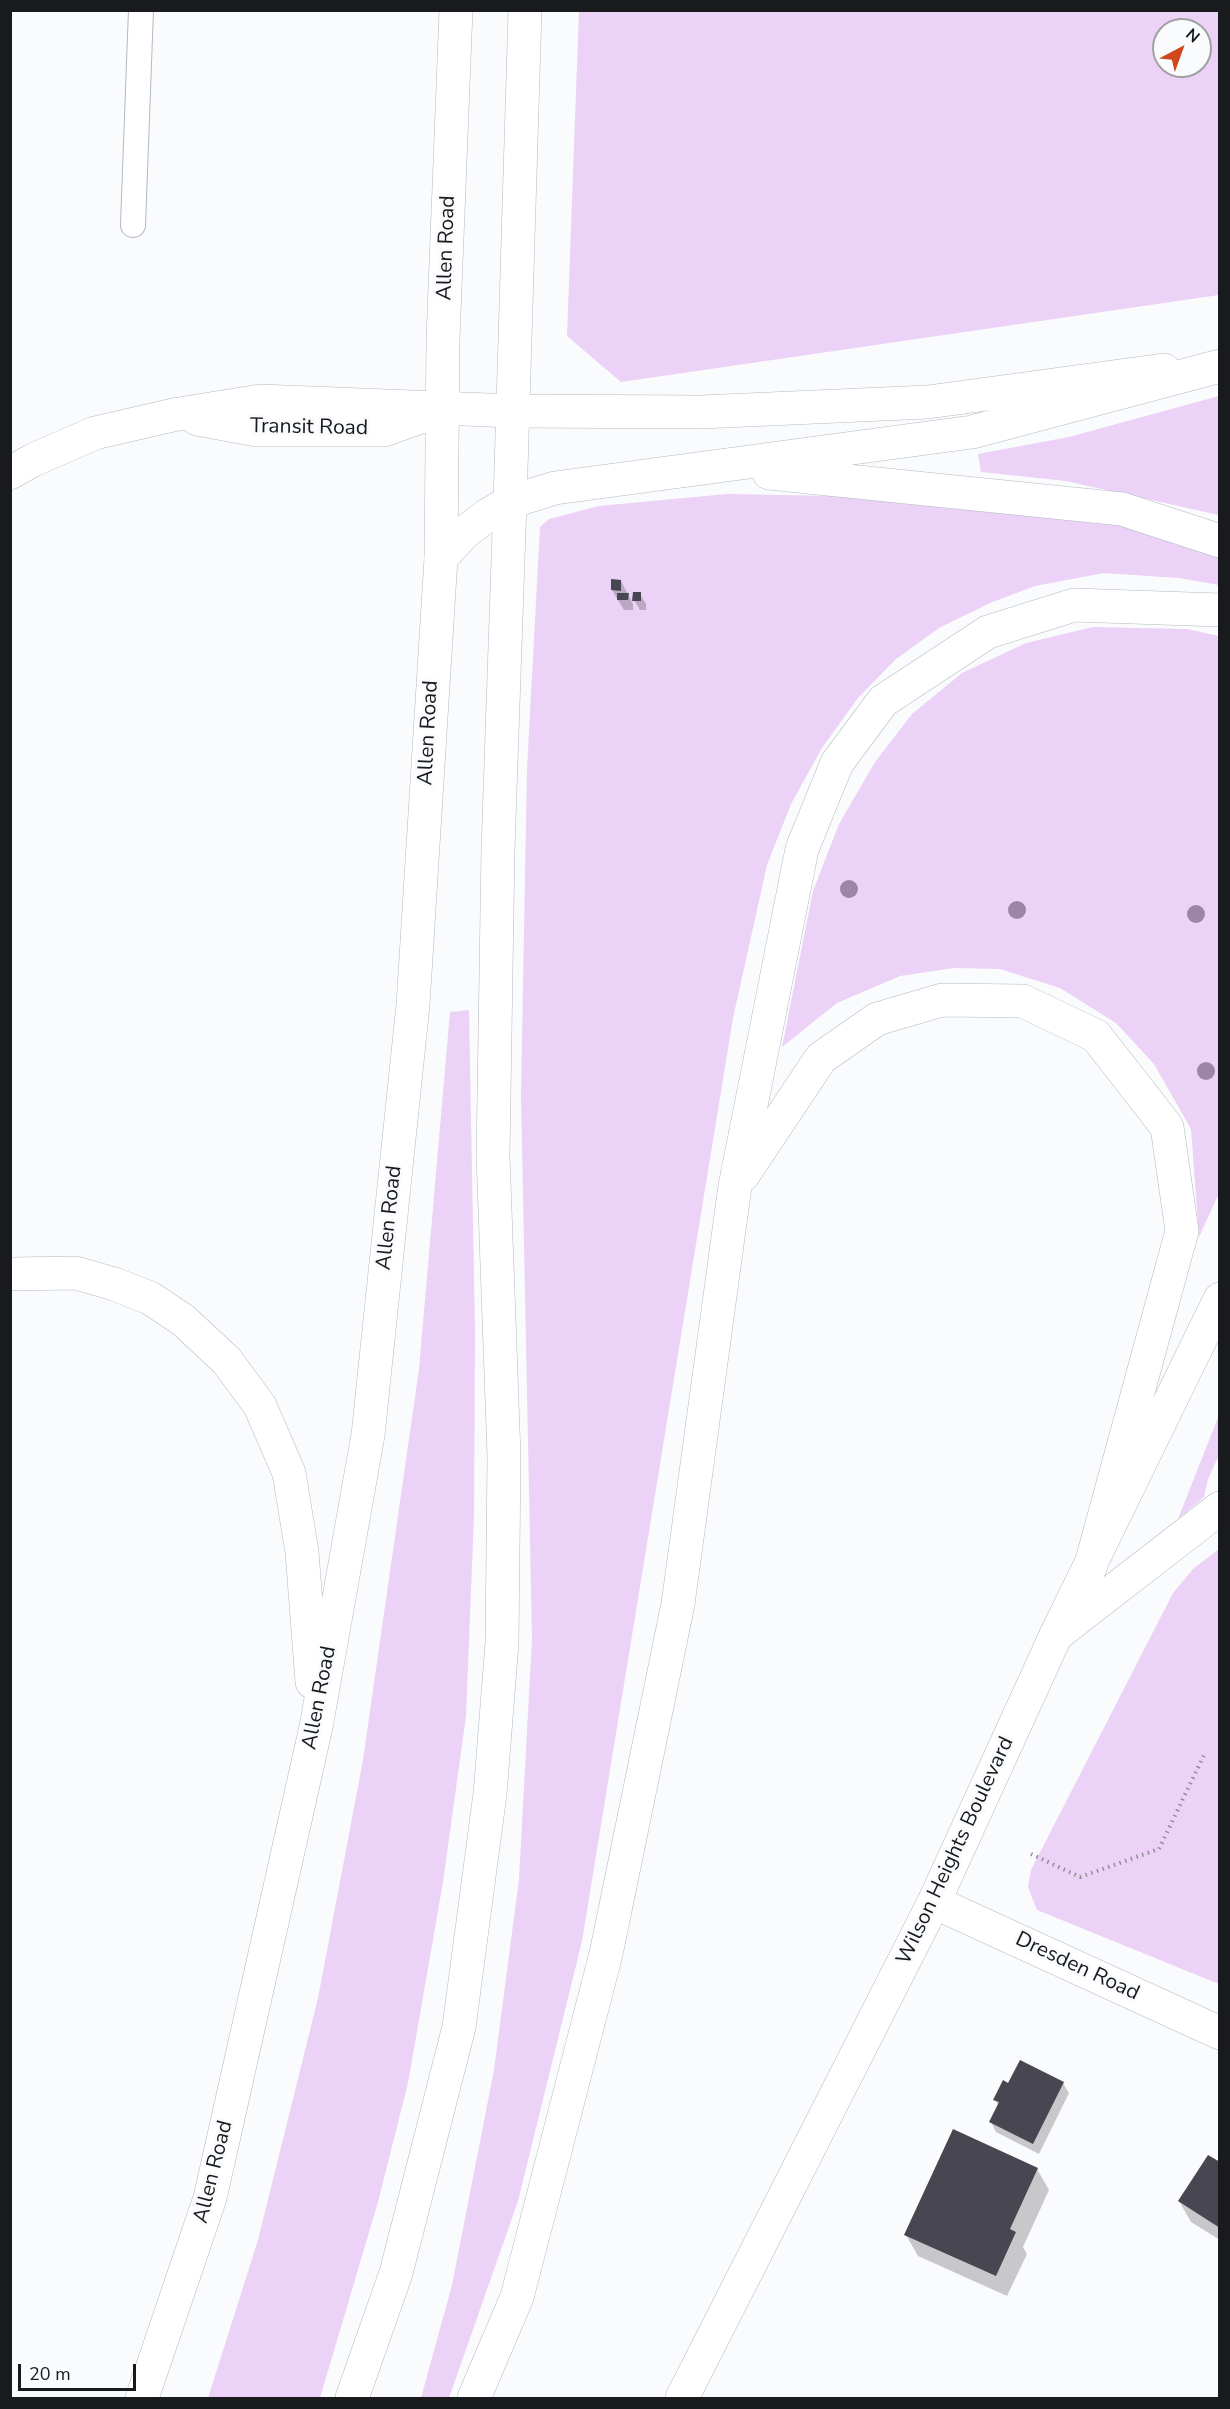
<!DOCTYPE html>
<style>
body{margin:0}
#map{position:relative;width:1230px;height:2409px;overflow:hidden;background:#fafbfd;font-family:"Nunito Sans",sans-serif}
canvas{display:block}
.frame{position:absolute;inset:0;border:12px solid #181a1e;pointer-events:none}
.north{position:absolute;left:1152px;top:18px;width:60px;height:60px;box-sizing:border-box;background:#fafbfd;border:2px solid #a0a1a4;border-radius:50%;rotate:41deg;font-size:16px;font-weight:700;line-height:24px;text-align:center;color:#181a1e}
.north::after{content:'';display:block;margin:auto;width:21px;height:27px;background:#cf471a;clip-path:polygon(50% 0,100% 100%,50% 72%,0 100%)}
.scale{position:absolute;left:18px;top:2364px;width:118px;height:27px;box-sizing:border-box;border:3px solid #181a1e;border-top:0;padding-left:8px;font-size:18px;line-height:21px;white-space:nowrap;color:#181a1e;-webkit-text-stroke:4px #fafbfd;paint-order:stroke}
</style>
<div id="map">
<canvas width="1230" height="2409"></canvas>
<div class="frame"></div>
<div class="north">N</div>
<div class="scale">20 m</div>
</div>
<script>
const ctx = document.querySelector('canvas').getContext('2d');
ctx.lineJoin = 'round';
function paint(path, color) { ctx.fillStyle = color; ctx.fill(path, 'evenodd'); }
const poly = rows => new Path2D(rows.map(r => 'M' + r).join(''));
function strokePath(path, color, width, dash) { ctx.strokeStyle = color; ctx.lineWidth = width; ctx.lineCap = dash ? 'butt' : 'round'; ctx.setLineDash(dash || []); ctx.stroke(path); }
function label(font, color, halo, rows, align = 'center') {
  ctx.font = font + ' "Nunito Sans",sans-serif'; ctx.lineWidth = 6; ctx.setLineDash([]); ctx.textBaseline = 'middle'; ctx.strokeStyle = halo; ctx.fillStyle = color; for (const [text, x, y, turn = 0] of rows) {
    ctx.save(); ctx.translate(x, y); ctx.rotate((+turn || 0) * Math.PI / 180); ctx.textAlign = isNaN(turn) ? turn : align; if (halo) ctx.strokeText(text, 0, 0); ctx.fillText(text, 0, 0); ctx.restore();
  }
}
paint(poly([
 [579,11,1219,11,1219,295,621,382,567,336],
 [1164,30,1200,30,1200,66,1164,66],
 [1219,396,1219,515,1066,481,981,472,978,454,1069,437],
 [727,494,833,496,1091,517,1182,544,1219,558,1219,585,1179,578,1104,573,1035,586,990,603,939,628,896,659,858,698,822,748,791,804,767,865,733,1018,582,1941,518,2201,449,2398,421,2398,452,2285,494,2070,519,1879,532,1639,521,1095,527,769,540,527,549,519,599,506],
 [1093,627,1187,629,1219,636,1220,1191,1199,1237,1191,1129,1154,1064,1116,1023,1060,988,1000,969,954,968,900,976,837,1003,782,1047,813,891,839,824,875,762,912,714,962,673,1026,643],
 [469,1010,475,1333,474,1515,466,1716,443,1882,408,2083,378,2202,320,2398,208,2398,258,2240,318,1998,363,1760,419,1369,450,1012],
 [1219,1415,1219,1455,1208,1479,1204,1497,1178,1519],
 [1219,1549,1219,1984,1037,1910,1028,1887,1031,1870,1173,1593,1193,1569]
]), '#ebd2f6');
paint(poly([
 [621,581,633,604,633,610,624,610,612,590],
 [640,594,646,604,646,610,640,610,634,600],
 [1063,2083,1069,2093,1039,2154,996,2132,991,2122,999,2106,995,2100,1009,2085],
 [1220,2164,1220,2240,1191,2222,1179,2201],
 [1037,2169,1049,2190,1023,2247,1027,2254,1007,2296,918,2256,906,2235]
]), '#0003');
paint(poly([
 [611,579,621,580,621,591,611,590],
 [633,592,641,592,641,601,632,601],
 [617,593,629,593,628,600,617,600],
 [1020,2060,1064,2082,1033,2144,989,2122,999,2102,993,2100,1003,2080,1008,2083],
 [953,2129,1038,2168,1010,2229,1016,2232,996,2276,904,2235],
 [1208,2155,1220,2162,1220,2228,1178,2201]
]), '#484751');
const service = poly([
 [133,225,141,10]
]);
const minor = poly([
 [934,1902,1220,2033]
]);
const tertiary = poly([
 [197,419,257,430,384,430,432,413],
 [10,473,33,460,95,433,173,415,260,401,514,411]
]);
const secondary = poly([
 [514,411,701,412,928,402,1164,370],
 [682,2398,934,1902,1056,1635,1220,1299]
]);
const primary = poly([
 [510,502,525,10],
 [441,558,443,339,456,10]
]);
const motorway = poly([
 [769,473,1122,509,1220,541],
 [743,1175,821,1058,877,1019,942,1000,1023,1001,1096,1036,1167,1127,1182,1231,1090,1568],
 [10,1274,76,1273,114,1284,150,1298,183,1320,227,1361,260,1406,289,1473,302,1552,312,1682],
 [1056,1635,1220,1508],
 [142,2398,210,2198,316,1727,368,1435,413,1005,441,558,464,533,489,514,510,502,555,488,972,432,1220,366],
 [352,2398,396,2273,459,2027,490,1794,502,1643,504,1456,493,1155,498,850,510,502],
 [474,2398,517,2297,606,1954,678,1604,735,1186,802,849,837,763,883,701,988,632,1074,605,1220,610]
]);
strokePath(service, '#b3b9c3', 26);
strokePath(minor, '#b3b9c3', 34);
strokePath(tertiary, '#b3b9c3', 34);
strokePath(secondary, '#b3b9c3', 34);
strokePath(primary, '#b3b9c3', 34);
strokePath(motorway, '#b3b9c3', 34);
strokePath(poly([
 [1031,1854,1080,1877,1159,1849,1204,1755]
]), '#909194', 4, [1.5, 4.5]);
strokePath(service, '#fff', 24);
strokePath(minor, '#fff', 33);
strokePath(tertiary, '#fff', 33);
strokePath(secondary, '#fff', 33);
strokePath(primary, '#fff', 33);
strokePath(motorway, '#fff', 33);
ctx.fillStyle = '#9e84a9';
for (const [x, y] of [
 [849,889],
 [1017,910],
 [1196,914],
 [1206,1071]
]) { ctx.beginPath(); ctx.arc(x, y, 9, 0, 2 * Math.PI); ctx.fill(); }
label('21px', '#181a1e', '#fafbfd', [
 ["Allen Road",447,248,-88],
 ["Transit Road",309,428,1],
 ["Allen Road",429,733,-87],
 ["Allen Road",390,1218,-84],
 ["Allen Road",320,1698,-79],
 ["Wilson Heights Boulevard",956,1851,-65],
 ["Dresden Road",1077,1967,25],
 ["Allen Road",214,2172,-76]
]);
</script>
